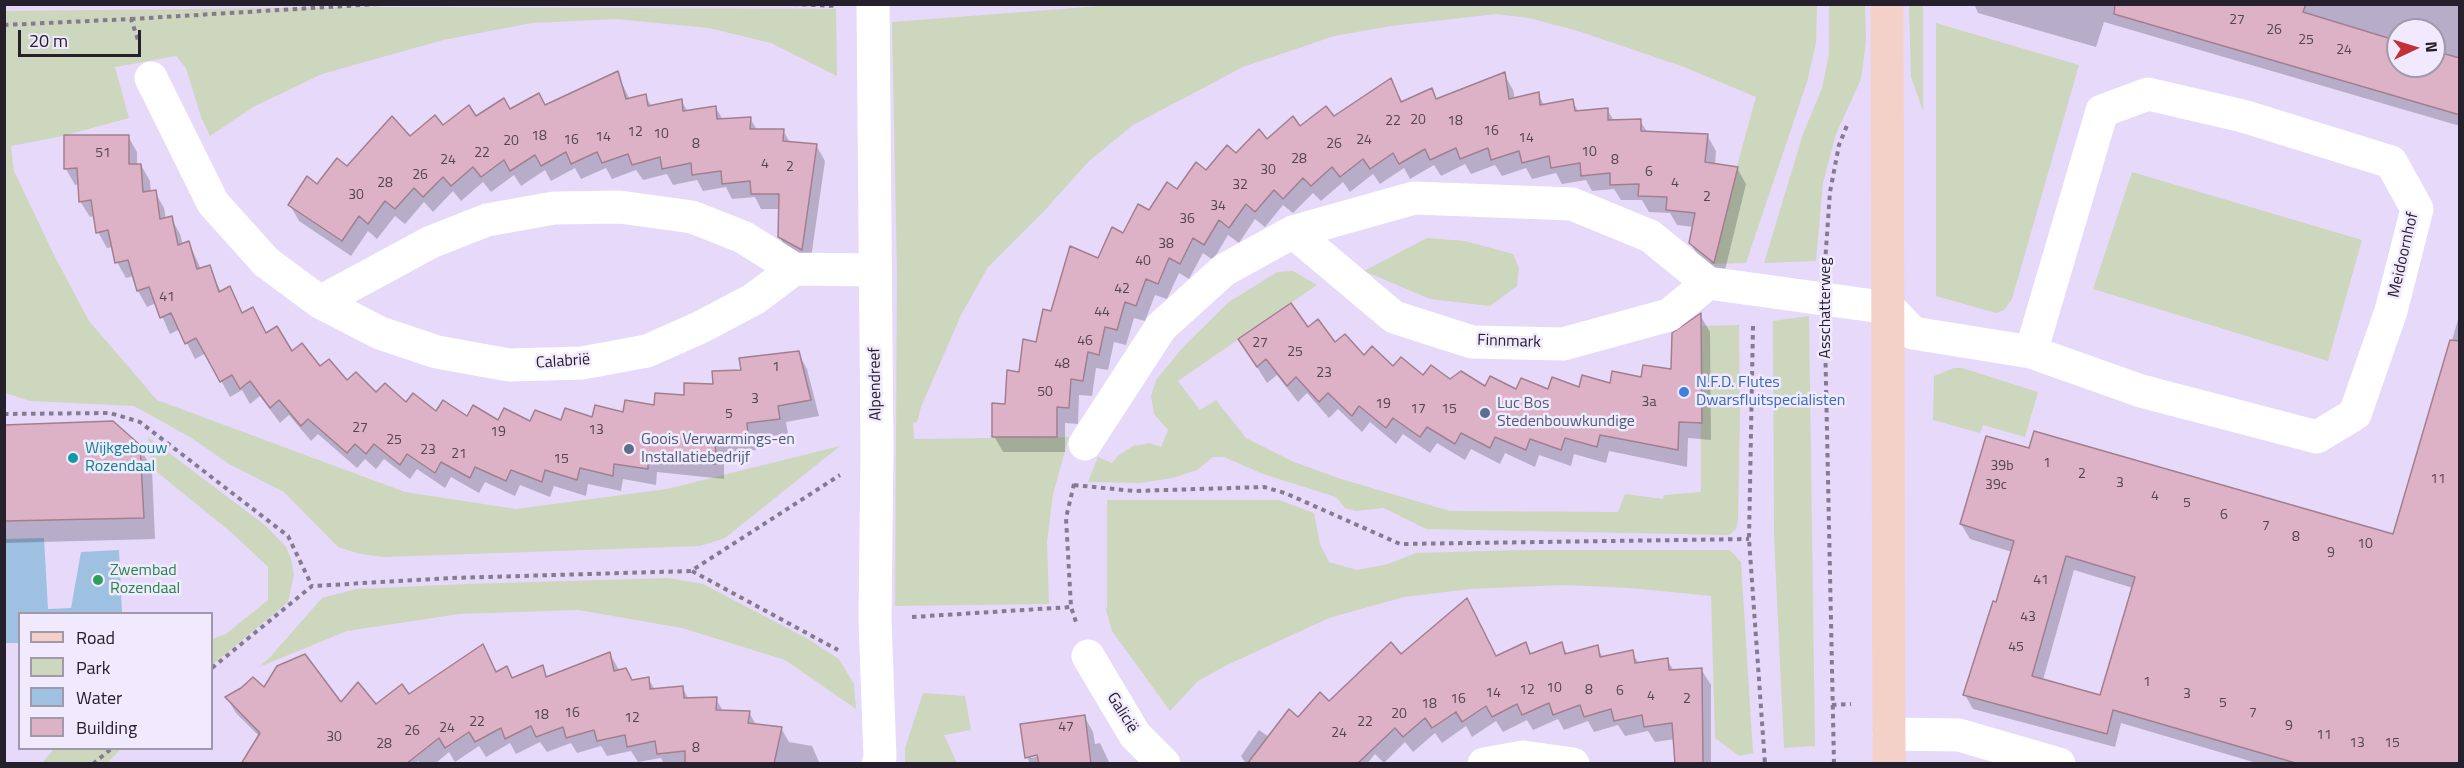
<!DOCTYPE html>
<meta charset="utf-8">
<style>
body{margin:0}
#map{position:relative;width:2464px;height:768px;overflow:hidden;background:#e7d9fa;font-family:"Titillium Web",sans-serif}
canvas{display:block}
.frame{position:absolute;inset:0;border:6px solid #25202c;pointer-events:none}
.legend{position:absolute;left:18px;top:612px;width:195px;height:138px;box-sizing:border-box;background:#f1e9fd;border:2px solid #9f99a9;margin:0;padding:8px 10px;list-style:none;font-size:18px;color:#25202c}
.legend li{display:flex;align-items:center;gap:12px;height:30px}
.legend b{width:30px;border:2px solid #9f99a9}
.north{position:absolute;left:2386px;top:18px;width:60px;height:60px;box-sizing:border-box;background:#f1e9fd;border:2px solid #9f99a9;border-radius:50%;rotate:86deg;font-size:16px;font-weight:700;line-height:24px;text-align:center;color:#25202c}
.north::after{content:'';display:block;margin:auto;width:21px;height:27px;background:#c13137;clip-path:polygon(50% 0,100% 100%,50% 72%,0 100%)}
.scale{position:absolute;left:18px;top:30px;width:123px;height:27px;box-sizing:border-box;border:3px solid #25202c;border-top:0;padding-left:8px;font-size:18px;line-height:21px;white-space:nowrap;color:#25202c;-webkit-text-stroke:4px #f1e9fd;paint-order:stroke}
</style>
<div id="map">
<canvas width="2464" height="768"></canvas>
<div class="frame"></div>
<ul class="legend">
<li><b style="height:8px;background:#f3d1c9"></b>Road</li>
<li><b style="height:16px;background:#ccd7be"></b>Park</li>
<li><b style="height:16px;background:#9fc1e1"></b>Water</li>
<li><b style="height:16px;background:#deb2c6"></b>Building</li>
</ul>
<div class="north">N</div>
<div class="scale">20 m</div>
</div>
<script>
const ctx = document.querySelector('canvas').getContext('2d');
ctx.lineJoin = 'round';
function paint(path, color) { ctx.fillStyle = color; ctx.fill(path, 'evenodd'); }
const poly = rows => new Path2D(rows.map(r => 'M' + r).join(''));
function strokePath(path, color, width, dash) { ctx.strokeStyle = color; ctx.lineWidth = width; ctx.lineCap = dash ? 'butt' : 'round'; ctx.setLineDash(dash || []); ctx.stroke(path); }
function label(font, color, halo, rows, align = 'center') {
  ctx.font = font + ' "Titillium Web",sans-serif'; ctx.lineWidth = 5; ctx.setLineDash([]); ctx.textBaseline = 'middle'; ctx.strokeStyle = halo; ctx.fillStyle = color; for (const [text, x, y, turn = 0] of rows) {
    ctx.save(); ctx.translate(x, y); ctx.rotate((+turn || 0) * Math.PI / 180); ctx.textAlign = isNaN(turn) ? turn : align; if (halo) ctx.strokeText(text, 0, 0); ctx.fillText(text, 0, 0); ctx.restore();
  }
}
paint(poly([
 [1126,4,1817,5,1816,43,1807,82,1746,263,1710,264,1756,97,1684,67,1578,31,1529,18,1496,14,1391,26,1334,36,1243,67,1133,125,1088,162,1046,209,988,267,961,315,921,407,917,422,913,423,914,439,1069,437,1053,494,1047,542,1049,604,895,606,897,272,892,22],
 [1829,5,1865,5,1866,41,1861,79,1836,134,1823,183,1816,261,1764,263,1803,134,1822,88,1829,54],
 [1909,5,1923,5,1923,111,1911,77],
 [371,7,836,9,837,76,771,43,709,28,616,19,532,23,443,40,322,74,253,107,210,136,201,117,186,68,176,56,115,67,129,118,63,136,11,146,14,171,55,257,89,321,157,400,405,492,516,509,667,489,840,446,725,538,700,546,384,557,360,554,338,547,284,492,229,464,190,437,134,406,30,401,5,393,4,11],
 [1936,23,2079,65,2012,299,2004,310,1996,313,1936,296],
 [2132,172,2362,240,2328,361,2093,289],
 [1427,238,1465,241,1513,254,1519,268,1517,286,1490,306,1430,299,1364,271],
 [1293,271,1317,285,1178,381,1200,410,1216,400,1246,438,1294,462,1341,479,1450,511,1618,512,1625,494,1663,499,1664,495,1701,492,1700,326,1739,325,1740,413,1738,521,1736,529,1729,535,1426,529,1384,508,1356,511,1345,508,1336,497,1263,474,1224,457,1213,457,1197,470,1173,478,1140,483,1088,482,1098,457,1112,463,1119,455,1133,446,1150,443,1161,447,1168,430,1154,414,1151,396,1156,380,1184,346,1229,302,1277,272],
 [1809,316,1815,746,1784,748,1774,536,1773,321],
 [1954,368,1962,368,2038,392,2025,437,1983,425,1980,433,1933,420,1934,376],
 [148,437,266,526,286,547,291,559,294,574,288,602,212,665,212,639,226,634,268,600,268,567,232,533,152,468],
 [1107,500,1279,500,1314,513,1320,544,1329,562,1357,570,1388,564,1416,553,1519,550,1730,550,1741,562,1753,753,1739,756,1715,738,1711,596,1630,588,1563,585,1470,589,1404,597,1329,618,1227,665,1198,681,1170,711,1112,631,1105,607,1107,609],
 [668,578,703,584,808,639,839,659,854,684,856,709,785,660,682,628,578,610,459,614,347,631,259,667,272,655,322,598,356,589,466,584],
 [923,693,965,696,971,730,944,735,957,763,905,763,905,748],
 [54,749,54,748,121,749,107,763,42,763]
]), '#ccd7be');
paint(poly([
 [44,538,48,609,71,608,81,552,119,550,122,613,20,614,19,643,5,643,5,539]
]), '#9fc1e1');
paint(poly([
 [1974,4,2460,4,2460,126,2104,22,2096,47,1978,13],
 [2398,30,2434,30,2434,66,2398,66],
 [617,73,630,100,645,95,652,107,681,100,688,112,716,108,723,120,750,118,757,130,783,130,790,143,816,145,825,161,810,265,789,253,779,236,780,209,761,209,755,197,732,199,726,187,703,191,697,180,673,185,667,174,643,180,636,170,612,179,606,168,581,179,575,168,551,181,545,170,521,186,514,175,491,192,483,182,461,201,453,191,433,212,424,202,405,224,395,216,377,239,368,231,351,256,299,221,290,205,347,168,410,138,476,118,545,106],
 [1504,74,1513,90,1515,100,1538,94,1544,105,1572,101,1579,112,1607,109,1614,121,1640,121,1648,133,1707,135,1716,151,1715,165,1737,168,1746,184,1723,278,1700,259,1690,243,1694,227,1677,225,1670,213,1649,212,1642,200,1621,200,1614,189,1592,191,1586,180,1562,184,1556,173,1532,179,1526,168,1502,176,1495,165,1471,174,1465,164,1441,176,1434,165,1410,179,1404,168,1380,184,1373,174,1350,192,1343,182,1321,201,1313,193,1293,213,1283,205,1265,227,1255,219,1239,243,1228,235,1213,260,1203,253,1189,279,1179,273,1167,299,1155,295,1145,321,1134,318,1126,345,1114,342,1108,370,1096,368,1092,396,1079,395,1078,424,1065,423,1065,452,1003,452,994,436,1020,374,1052,313,1099,260,1149,212,1206,172,1236,155,1300,128,1333,118,1390,80,1403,103,1431,90,1437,100],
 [128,136,137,152,137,165,141,165,150,181,151,193,155,192,164,208,166,219,171,218,180,234,183,245,189,243,201,269,209,267,221,292,230,288,243,314,292,353,347,383,376,395,437,413,468,418,499,422,562,422,624,414,655,406,685,397,743,372,798,353,807,369,819,416,786,422,788,434,755,438,756,450,724,452,724,479,657,472,656,485,623,479,621,491,588,484,586,496,554,486,550,497,520,485,515,496,485,482,479,493,451,477,445,488,417,469,410,479,384,459,376,469,365,459,357,468,318,434,311,441,289,415,280,423,260,396,250,404,242,390,230,397,206,353,195,359,180,329,170,334,156,303,147,307,138,291,134,276,126,278,117,262,113,247,107,248,98,232,95,216,90,217,80,201,79,184,75,185,66,169,66,137],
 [2460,313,2460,764,2260,764,2121,723,2115,747,1973,709,1965,695,1997,604,2012,552,1970,539,1961,524,2030,450,2394,536],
 [2074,570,2133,588,2101,697,2043,680],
 [1700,315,1710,332,1711,440,1688,438,1687,467,1609,451,1606,463,1574,454,1571,466,1539,455,1535,467,1505,453,1500,464,1471,449,1465,460,1437,443,1430,453,1403,434,1396,444,1370,422,1362,432,1338,409,1329,418,1307,393,1298,402,1277,375,1267,383,1250,356,1308,329,1364,357,1423,377,1486,388,1549,391,1580,389,1612,385,1672,370],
 [139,446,152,469,155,539,4,543,4,473],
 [1526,644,1532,655,1561,644,1568,655,1597,647,1603,658,1632,652,1639,664,1667,660,1674,671,1701,669,1711,685,1711,764,1677,764,1675,739,1655,742,1648,731,1625,736,1618,725,1594,732,1588,721,1564,730,1558,719,1533,730,1527,720,1503,732,1496,721,1472,737,1466,726,1442,743,1435,733,1413,752,1405,742,1384,763,1375,754,1367,764,1246,764,1241,756,1259,730,1269,737,1329,704,1401,656,1496,658],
 [610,654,619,670,632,682,648,678,655,690,682,687,689,700,716,699,723,711,749,712,756,725,781,728,789,742,812,746,820,764,664,764,661,758,638,762,631,751,607,756,601,746,577,753,571,743,547,752,540,742,516,754,510,743,486,757,479,746,455,762,449,752,435,764,421,764,418,761,415,764,243,764,260,737,236,713,227,698,264,689,341,704,376,706,496,673,507,668,513,679,542,667,548,678],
 [1084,716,1093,732,1095,744,1100,743,1110,764,1030,764,1027,757],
 [1045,752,1045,755,1031,758,1031,755]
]), '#0003');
const building = poly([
 [2115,4,2306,4,2303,12,2398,41,2398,66,2434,66,2434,51,2460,58,2460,115,2114,14,2115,4],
 [618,71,626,99,646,94,648,106,682,99,683,111,716,106,717,119,751,117,750,129,784,129,783,141,817,144,802,250,778,237,779,194,751,194,750,181,722,184,721,171,692,175,691,163,662,169,660,157,632,165,628,154,602,163,597,152,571,164,566,152,541,166,535,155,510,171,504,160,481,177,473,167,451,186,443,177,423,197,414,188,395,209,385,201,368,224,359,216,342,241,288,205,307,176,317,184,337,158,347,166,392,116,410,136,435,115,443,125,469,105,476,116,504,98,510,109,539,93,545,105,618,71],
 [1505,72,1509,99,1539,92,1540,105,1573,99,1575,111,1608,108,1608,120,1641,119,1641,131,1708,134,1705,162,1738,167,1714,263,1689,243,1695,213,1666,210,1667,197,1638,196,1639,184,1610,185,1610,173,1581,176,1580,163,1551,168,1549,156,1522,163,1519,151,1491,160,1488,148,1460,159,1456,148,1430,160,1425,149,1399,164,1393,153,1370,169,1363,159,1340,177,1332,167,1311,186,1303,178,1283,199,1274,190,1255,212,1246,204,1229,228,1219,220,1204,245,1193,238,1180,264,1169,258,1158,284,1146,279,1136,306,1125,302,1117,330,1105,327,1099,355,1088,352,1083,381,1071,379,1069,408,1057,407,1057,437,992,437,992,403,1005,404,1007,370,1019,372,1023,339,1036,342,1043,309,1051,311,1070,246,1098,258,1112,227,1123,233,1138,204,1149,210,1167,182,1177,189,1196,162,1206,170,1227,145,1236,153,1259,129,1267,139,1293,116,1300,126,1326,106,1334,116,1391,78,1401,102,1432,88,1436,99,1505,72],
 [64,135,129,135,129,164,141,164,143,192,156,190,160,219,172,216,178,245,189,241,197,269,210,265,219,292,230,286,242,313,253,307,266,333,277,326,292,351,302,343,320,366,329,359,347,380,356,372,376,392,385,383,406,402,413,393,436,411,443,400,467,416,473,405,498,420,504,408,530,421,535,410,561,420,565,408,592,417,595,405,623,412,625,400,654,405,655,393,684,395,684,383,713,384,712,371,741,370,739,358,799,351,811,400,778,406,780,419,747,423,748,435,715,436,716,464,648,457,648,469,614,464,613,476,580,468,577,480,545,470,542,482,511,470,506,481,475,467,470,478,441,462,435,473,407,454,400,465,374,444,366,454,355,444,347,453,308,419,301,426,279,400,270,408,250,381,240,389,232,375,220,382,196,338,185,344,171,313,160,318,149,287,137,291,128,260,115,263,108,230,96,233,91,200,79,202,77,168,64,169,64,135],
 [1291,303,1308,327,1318,319,1335,342,1345,334,1364,355,1372,346,1393,366,1401,357,1423,375,1431,365,1450,379,1461,371,1485,386,1490,376,1516,389,1521,378,1548,389,1552,377,1579,387,1582,375,1610,383,1612,371,1641,377,1643,365,1671,369,1672,333,1701,313,1702,423,1679,422,1678,450,1600,435,1597,447,1565,438,1561,450,1530,439,1526,450,1495,437,1490,448,1461,433,1455,444,1427,427,1420,437,1393,418,1386,428,1359,406,1352,416,1328,393,1319,402,1296,377,1287,386,1266,359,1257,367,1238,339,1291,303],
 [2450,340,2460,341,2460,764,2299,764,2113,710,2107,734,1963,695,1993,601,1996,602,2014,541,1960,524,1986,436,2029,448,2034,431,2393,534,2450,340],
 [2066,556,2135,577,2100,695,2032,676,2066,556],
 [113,421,140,445,144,518,5,521,4,425,113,421],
 [1467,598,1496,656,1526,642,1530,654,1562,642,1565,654,1598,645,1600,657,1633,650,1635,663,1668,658,1669,670,1702,668,1703,764,1675,764,1672,723,1644,727,1642,715,1614,721,1611,709,1584,717,1580,705,1553,715,1549,703,1522,715,1517,704,1492,717,1486,706,1462,722,1456,712,1432,728,1425,718,1403,737,1395,728,1357,764,1247,764,1289,709,1298,717,1320,692,1329,701,1391,642,1401,654,1467,598],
 [483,644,496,672,507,666,512,678,543,665,546,677,610,652,614,671,626,668,632,680,649,677,650,689,683,686,684,698,717,697,716,710,750,711,748,723,782,727,774,764,685,763,685,751,657,754,655,741,627,747,625,735,597,741,594,730,566,738,563,727,536,737,531,726,505,739,501,728,475,742,469,732,445,748,439,738,406,764,241,764,260,733,225,697,241,688,253,677,264,687,277,666,305,654,341,702,358,682,376,704,402,684,409,694,483,644],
 [1085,715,1091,764,1039,764,1037,755,1025,758,1020,724,1085,715]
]);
paint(building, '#deb2c6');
strokePath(building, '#a17f8f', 1.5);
strokePath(poly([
 [793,4,837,6],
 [131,19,378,4],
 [4,25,131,19,139,43],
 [1825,263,1830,192,1839,145,1848,123],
 [1753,326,1749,539,1765,764],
 [1825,336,1834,764],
 [4,414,110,413,140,422,288,536,312,586],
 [1074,484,1066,518,1071,607,1076,622],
 [1074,485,1134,491,1264,487,1285,493,1400,544,1749,539],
 [692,571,838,650],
 [912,617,1071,607],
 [212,668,312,586,452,578,691,571,840,475],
 [1832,705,1851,704],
 [93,764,112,748]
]), '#847b91', 4, [4.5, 4.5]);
strokePath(poly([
 [873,4,877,450,875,619,880,758,878,764],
 [151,78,213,203,266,262,320,302,380,333,437,352,509,365,582,363,647,351,701,327,754,299,794,269,874,270],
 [2148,94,2243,116,2391,162,2417,209,2391,311,2355,414,2317,437,2141,391,2031,352,2102,111,2148,94],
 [1293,232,1394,317,1472,342,1563,344,1669,315,1708,283,1889,308,1913,333,2031,352],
 [320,302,431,242,487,220,554,208,620,207,692,217,743,237,794,269],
 [1085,444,1161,327,1224,270,1293,232,1414,198,1572,204,1650,236,1708,283],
 [1088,656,1135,735,1164,764],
 [1889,734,1959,735,2059,764],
 [1484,764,1523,757,1573,764]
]), '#fff', 33);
strokePath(poly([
 [1887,4,1889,764]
]), '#f3d1c9', 33);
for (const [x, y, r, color] of [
 [1684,392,6,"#3f7fe0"],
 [1485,413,6,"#5c6f8a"],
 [629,449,6,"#5c6f8a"],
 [73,458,6,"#0f9aa8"],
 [98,580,6,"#2e9e5b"]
]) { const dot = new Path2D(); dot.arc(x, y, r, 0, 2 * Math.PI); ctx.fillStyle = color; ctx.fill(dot); strokePath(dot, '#f1e9fd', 2); }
label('14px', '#534452', null, [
 ["27",2237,21],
 ["26",2274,31],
 ["25",2306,41],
 ["24",2344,51],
 ["20",1418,121],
 ["22",1393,122],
 ["18",1455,122],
 ["16",1491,132],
 ["12",635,133],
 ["10",661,135],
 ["18",539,137],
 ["14",603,138],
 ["14",1526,139],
 ["16",571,141],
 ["24",1364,141],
 ["20",511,142],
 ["8",696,145],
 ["26",1334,145],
 ["10",1589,153],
 ["51",103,154],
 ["22",482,154],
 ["28",1299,160],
 ["24",448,161],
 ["8",1615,161],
 ["4",765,165],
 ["2",790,168],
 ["30",1268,171],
 ["6",1649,173],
 ["26",420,176],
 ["28",385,184],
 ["4",1675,184],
 ["32",1240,186],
 ["30",356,196],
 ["2",1707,198],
 ["34",1218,207],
 ["36",1187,220],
 ["38",1166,245],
 ["40",1143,262],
 ["42",1122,290],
 ["41",167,298],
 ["44",1102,313],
 ["46",1085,342],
 ["27",1260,344],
 ["25",1295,353],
 ["48",1062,365],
 ["1",776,368],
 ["23",1324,374],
 ["50",1045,393],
 ["3",755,400],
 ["3a",1649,403],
 ["19",1383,405],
 ["17",1418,410],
 ["15",1449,410],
 ["5",729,415],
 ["27",360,429],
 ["13",596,431],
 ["19",498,433],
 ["25",394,441],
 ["23",428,451],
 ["21",459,455],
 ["15",561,460],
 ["1",2047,464],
 ["39b",2002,467],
 ["2",2082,475],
 ["11",2438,480],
 ["3",2120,484],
 ["39c",1996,486],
 ["4",2155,497],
 ["5",2187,504],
 ["6",2224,516],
 ["7",2266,527],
 ["8",2296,538],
 ["10",2365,545],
 ["9",2331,554],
 ["41",2041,581],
 ["43",2028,618],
 ["45",2016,648],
 ["1",2147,683],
 ["10",1554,689],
 ["12",1527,691],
 ["8",1589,691],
 ["6",1620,692],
 ["14",1493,694],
 ["3",2187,695],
 ["4",1651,697],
 ["16",1458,700],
 ["2",1687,700],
 ["5",2223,704],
 ["18",1429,705],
 ["16",572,714],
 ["7",2253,714],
 ["20",1399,715],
 ["18",541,716],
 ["12",632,719],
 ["22",477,723],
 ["22",1365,723],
 ["9",2289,727],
 ["47",1066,728],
 ["24",447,729],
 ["26",412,732],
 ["24",1339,734],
 ["11",2324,736],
 ["30",334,738],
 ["13",2357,744],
 ["15",2392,744],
 ["28",384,745],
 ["8",696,749]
]);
label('16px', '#25202c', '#f1e9fd', [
 ["Meidoornhof",2404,255,-77],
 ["Asschatterweg",1826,308,-90],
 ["Finnmark",1509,342,2],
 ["Calabrië",563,362,-4],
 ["Alpendreef",876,384,-91],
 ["Galicië",1122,713,58]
]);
label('16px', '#366cbe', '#f1e9fd', [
 ["N.F.D. Flutes",1696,383],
 ["Dwarsfluitspecialisten",1696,401]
], 'left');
label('16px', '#4e5e75', '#f1e9fd', [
 ["Luc Bos",1497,404],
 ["Stedenbouwkundige",1497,422],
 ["Goois Verwarmings-en",641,440],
 ["Installatiebedrijf",641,458]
], 'left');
label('16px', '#0d838f', '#f1e9fd', [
 ["Wijkgebouw",85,449],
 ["Rozendaal",85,467]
], 'left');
label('16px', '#27864d', '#f1e9fd', [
 ["Zwembad",110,571],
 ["Rozendaal",110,589]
], 'left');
</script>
